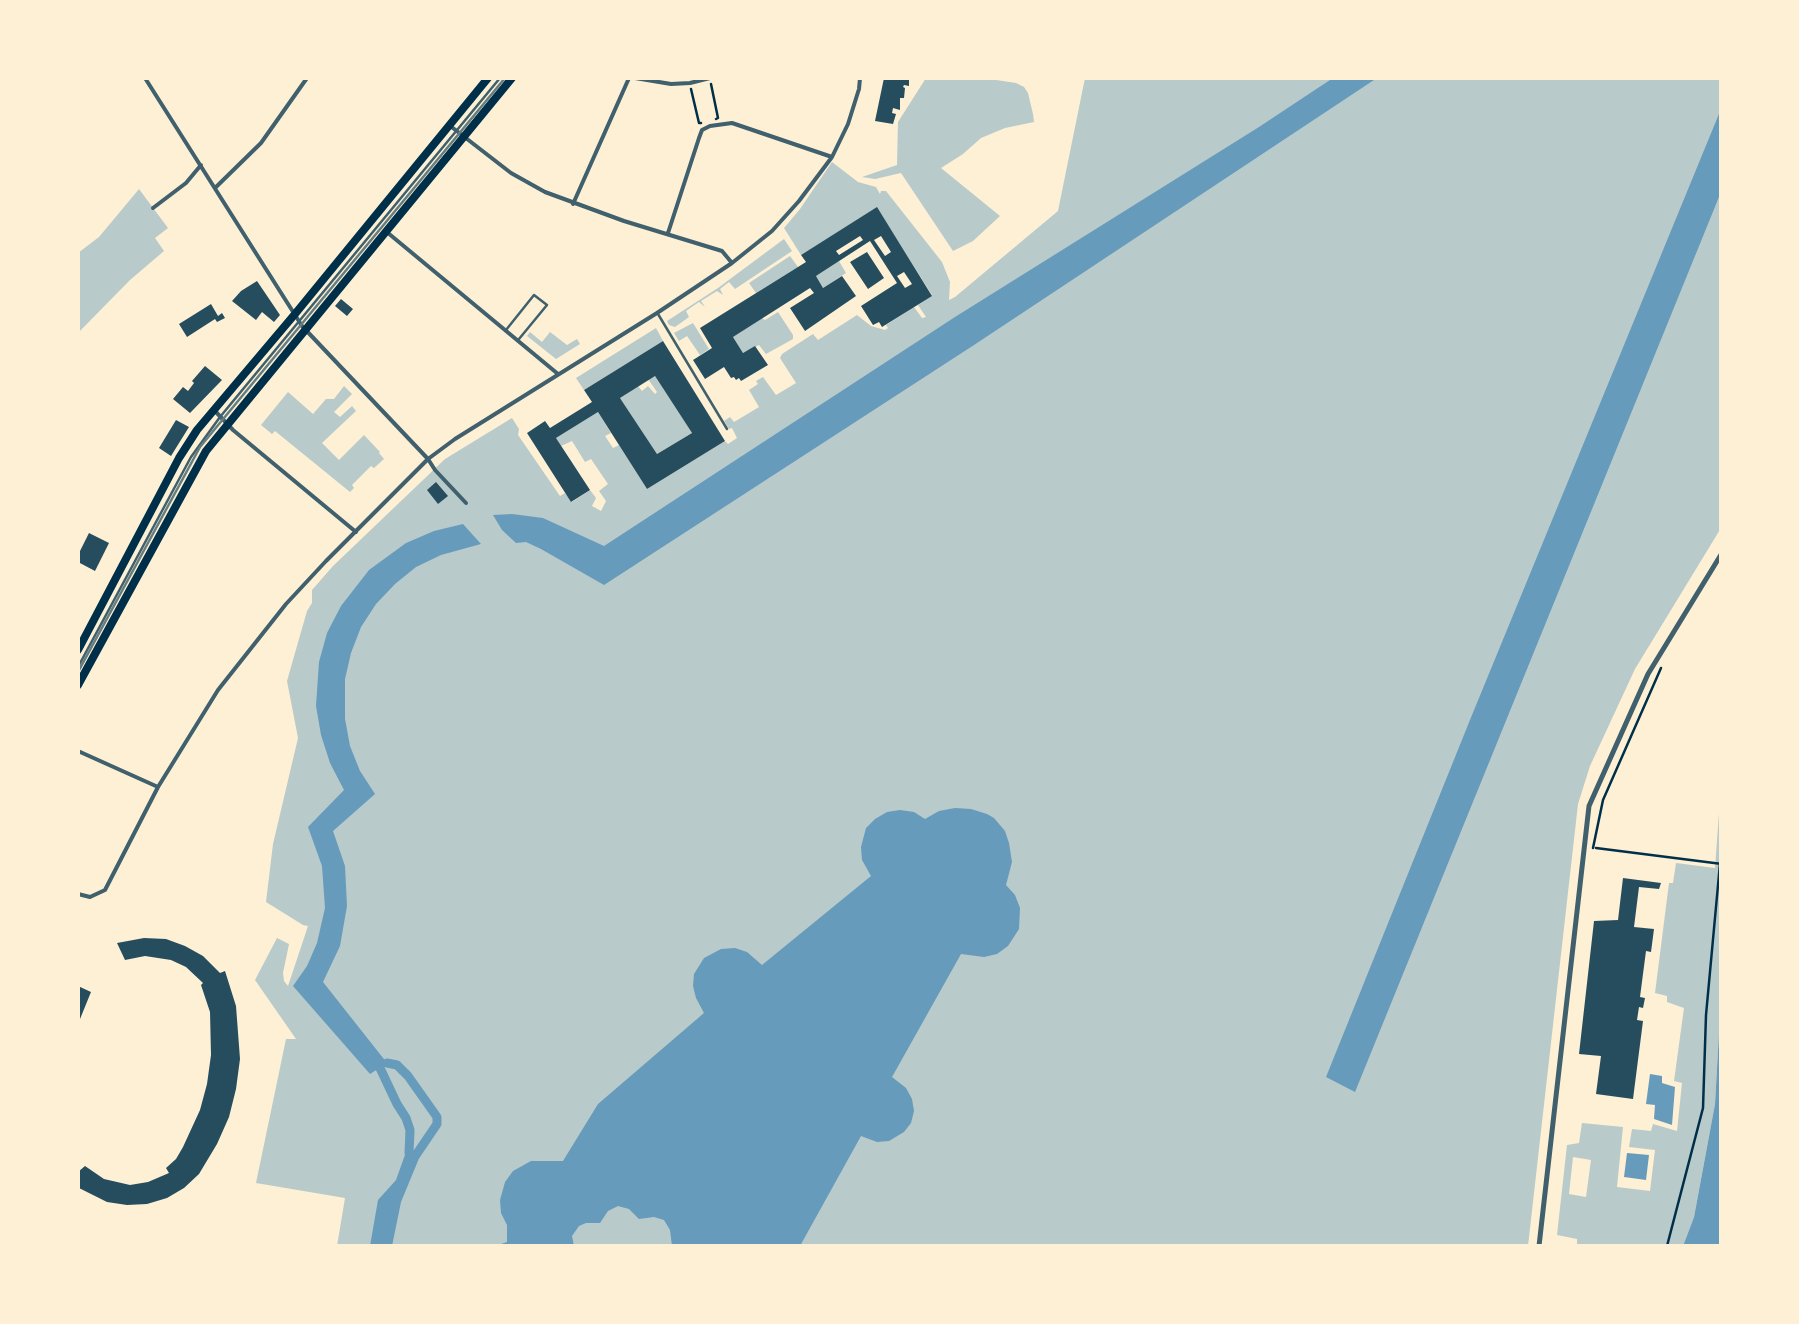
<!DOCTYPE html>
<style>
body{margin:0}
#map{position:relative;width:1799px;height:1324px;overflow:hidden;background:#fdf0d5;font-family:"Asap Condensed",sans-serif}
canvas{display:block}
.frame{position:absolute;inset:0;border:80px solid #fdf0d5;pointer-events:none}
</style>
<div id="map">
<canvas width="1799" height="1324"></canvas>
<div class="frame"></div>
</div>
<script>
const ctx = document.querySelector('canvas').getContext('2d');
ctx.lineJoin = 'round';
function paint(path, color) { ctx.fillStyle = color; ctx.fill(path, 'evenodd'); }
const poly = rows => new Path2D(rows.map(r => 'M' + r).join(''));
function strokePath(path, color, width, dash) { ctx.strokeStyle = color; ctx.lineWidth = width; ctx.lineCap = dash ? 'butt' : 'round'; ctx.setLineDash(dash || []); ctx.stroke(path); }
paint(poly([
 [926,78,983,78,1016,83,1024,87,1028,93,1033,114,1034,122,1005,128,981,138,963,154,941,168,1000,216,973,241,953,251,901,173,875,179,862,177,897,165,898,122],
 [1085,78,1721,78,1721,528,1635,669,1590,766,1578,804,1528,1246,337,1246,345,1198,256,1183,286,1039,296,1039,255,980,277,938,289,944,283,973,284,981,288,986,308,926,303,925,266,902,273,844,298,738,287,681,307,611,312,603,312,590,333,566,445,459,512,418,519,429,518,435,560,496,565,493,572,502,590,490,596,498,592,506,601,511,606,501,599,491,608,484,591,459,585,462,572,441,561,446,556,438,598,412,611,433,605,436,613,448,619,445,647,489,725,441,728,444,737,438,732,428,729,429,724,421,730,417,734,422,759,407,749,390,758,384,756,381,763,377,776,395,796,383,780,358,782,354,813,334,818,340,857,315,871,326,885,330,888,328,886,325,914,307,922,318,926,317,918,305,932,295,877,208,801,255,784,228,800,209,832,162,858,182,876,187,880,194,881,191,886,191,942,262,950,282,949,300,955,297,1058,211],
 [139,189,168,228,155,238,164,251,130,280,78,333,78,253,99,237],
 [784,239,792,251,735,289,729,282,720,289,723,295,717,291,701,301,705,307,699,302,686,311,689,317,675,327,669,325,667,321,718,288],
 [790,256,798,267,756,293,749,283],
 [839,261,846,273,823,288,816,276],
 [778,312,793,335,793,339,766,354,759,345,743,353,733,337,762,318,765,320],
 [693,323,709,349,700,355,687,336,679,341,674,333],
 [656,328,663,341,584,390,576,378],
 [530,332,542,342,550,332,567,345,577,339,580,344,556,359,527,336],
 [655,376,692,433,657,454,620,398,638,386,642,391,648,386,655,394,657,392,648,379],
 [344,386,352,394,334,412,340,417,352,406,356,411,322,443,339,460,364,435,380,452,379,453,384,459,374,468,371,466,352,485,354,488,350,492,275,431,272,434,261,425,288,392,313,414,326,399,334,399],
 [1721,786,1721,997,1715,1104,1694,1217,1683,1246,1577,1246,1577,1239,1557,1235,1567,1145,1579,1143,1582,1123,1623,1127,1617,1187,1650,1191,1655,1150,1629,1147,1632,1129,1651,1131,1653,1124,1677,1131,1682,1083,1674,1081,1684,1008,1667,1002,1667,996,1655,993,1669,883,1673,883,1676,863,1715,868],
 [1573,1157,1591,1160,1586,1197,1569,1194]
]), '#b9caca');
paint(poly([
 [1333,78,1377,78,974,345,604,585,541,549,526,542,516,543,502,530,493,515,512,514,543,518,604,546,955,317,1259,127],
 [1721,109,1721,192,1355,1092,1326,1077,1472,715],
 [463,524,481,544,441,555,416,567,395,584,376,604,361,627,351,653,345,679,345,719,350,746,360,771,375,794,333,831,345,866,347,906,340,946,323,982,387,1063,370,1074,293,986,307,966,317,943,325,908,322,866,308,827,344,790,330,763,321,735,316,706,319,662,327,633,341,606,369,570,406,543,434,531],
 [955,808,971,809,987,814,994,818,1005,831,1009,843,1012,862,1006,885,1015,895,1020,908,1019,929,1008,946,997,954,984,957,961,954,892,1077,906,1088,912,1099,914,1111,911,1123,904,1132,889,1141,877,1142,861,1136,800,1246,672,1246,670,1230,664,1220,654,1217,639,1219,629,1209,618,1206,608,1211,600,1223,586,1223,579,1226,572,1236,574,1246,495,1246,507,1242,507,1225,501,1213,500,1200,505,1182,513,1171,531,1161,563,1161,598,1104,704,1013,696,998,693,986,694,974,704,958,721,949,735,948,747,952,762,965,871,876,862,860,861,847,866,828,875,819,887,812,900,810,914,812,925,819,939,811],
 [1721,997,1721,1246,1683,1246,1694,1217,1715,1104],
 [1650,1074,1662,1076,1662,1083,1675,1087,1672,1125,1654,1119,1655,1105,1646,1104],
 [406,1152,420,1156,401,1202,392,1246,370,1246,378,1200,396,1180],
 [1627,1153,1649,1155,1646,1180,1624,1177]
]), '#669bbc');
strokePath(poly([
 [387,1063,397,1065,408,1076,437,1117,437,1124,416,1155],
 [380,1068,397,1104,406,1118,410,1130,409,1153]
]), '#669bbc', 9);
paint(poly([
 [884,78,909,78,909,86,904,85,903,87,905,88,904,98,900,98,900,110,893,108,892,113,896,114,893,124,875,121],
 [877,207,932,296,882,327,879,322,873,325,861,306,897,283,870,241,816,276,823,288,842,276,856,296,805,331,790,308,814,293,810,288,733,337,743,353,755,346,768,365,741,381,739,378,736,380,734,377,731,378,724,367,705,379,693,360,712,348,700,328,806,262,801,255],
 [860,236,863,240,839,255,836,251],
 [881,236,891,252,885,256,874,240],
 [904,272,912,284,905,288,897,276],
 [867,252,884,278,868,289,850,262],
 [257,281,280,315,274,322,262,312,256,320,232,301,241,291],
 [341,299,353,309,347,316,335,306],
 [211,304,218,316,222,313,225,318,217,322,215,319,187,337,179,324],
 [663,341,725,441,647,489,598,412,556,438,590,490,571,502,527,433,545,421,550,428,592,402,584,390],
 [655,376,692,433,657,454,620,398],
 [205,366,222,380,190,413,173,399,183,387,188,391,194,383,192,381],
 [176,420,189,427,171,456,159,448],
 [436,482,448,496,438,504,427,490],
 [89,533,109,543,95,571,78,562,78,555],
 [1623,878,1661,883,1659,889,1639,887,1634,927,1654,929,1651,952,1646,951,1640,997,1645,998,1643,1008,1639,1007,1637,1020,1643,1021,1633,1099,1596,1094,1601,1056,1579,1054,1594,921,1618,920],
 [144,938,166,939,185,946,203,956,220,973,225,971,236,1006,240,1059,236,1089,229,1117,217,1144,199,1174,184,1188,167,1198,147,1204,127,1205,107,1202,79,1188,78,1172,85,1166,104,1179,130,1185,148,1182,169,1173,166,1168,176,1159,183,1147,200,1110,207,1084,211,1055,210,1012,201,985,203,983,186,967,171,960,145,956,125,960,117,943],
 [78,986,91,992,78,1024]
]), '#264d5e');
strokePath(poly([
 [711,84,718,118,716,119],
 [691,89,699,123,701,123],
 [1593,848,1603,800,1661,668],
 [1596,848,1722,864],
 [1667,1246,1703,1108,1706,1015,1722,842]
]), '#003049', 2.5);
strokePath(poly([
 [658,314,727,429],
 [506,330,534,295,547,305,519,339],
 [78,667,191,457,220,417,500,78]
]), '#3f606c', 2.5);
strokePath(poly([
 [145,78,302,326,428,459,435,470,466,503],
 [635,78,671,84,690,83,710,78],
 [449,125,511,173,545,192,624,221,722,251,732,263],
 [215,188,261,143,307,78],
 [573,204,629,78],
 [153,208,186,183,201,165],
 [388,233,558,374],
 [668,233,699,138,702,130,710,126,732,123,832,157],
 [215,411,233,430,356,532],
 [78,751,158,787],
 [78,894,90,897,105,890,158,787,218,690,286,604,326,561,428,459,455,439,657,313,732,263,772,231,799,201,832,157,848,124,859,89,860,78]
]), '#3f606c', 4);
strokePath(poly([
 [1539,1246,1589,806,1648,674,1722,553]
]), '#3f606c', 5);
strokePath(poly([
 [78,650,179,458,197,430,295,314,488,78],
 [78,685,206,451,512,78]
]), '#003049', 8);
strokePath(poly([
 [78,672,200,447,505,78]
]), '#657d81', 2.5);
</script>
